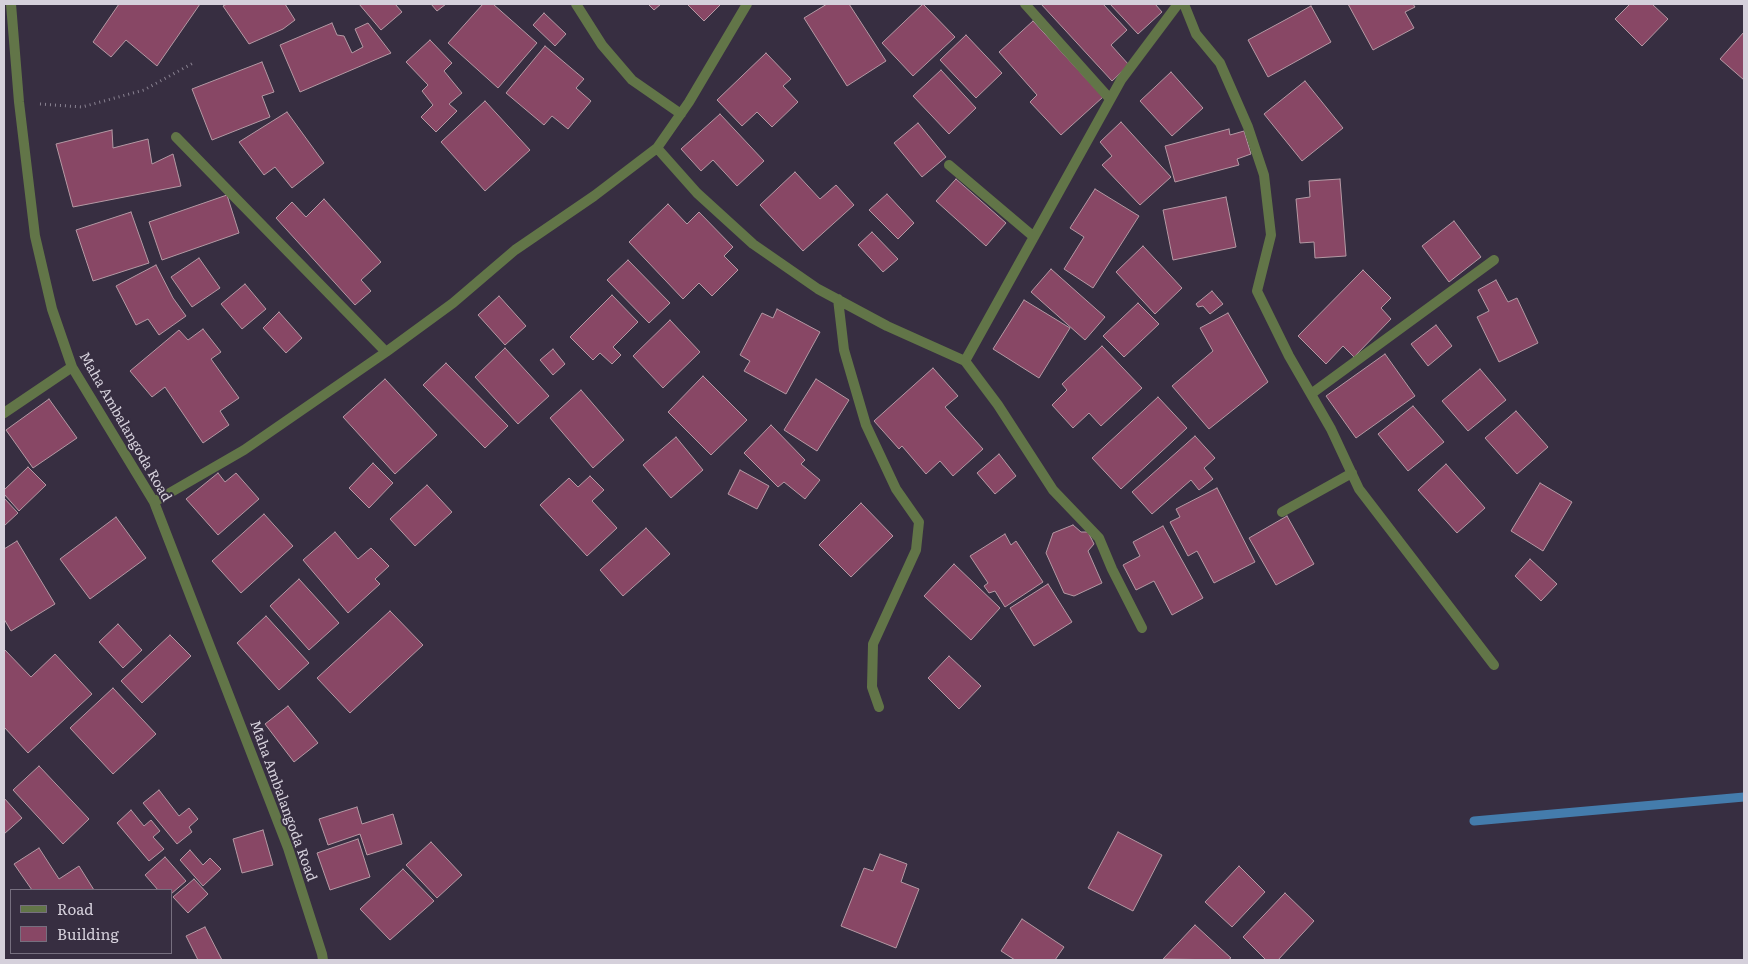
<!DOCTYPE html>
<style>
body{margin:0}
#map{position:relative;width:1748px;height:964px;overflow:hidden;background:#372e41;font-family:Literata,serif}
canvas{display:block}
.frame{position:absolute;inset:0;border:5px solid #d5d0db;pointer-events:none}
.legend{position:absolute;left:10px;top:889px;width:162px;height:65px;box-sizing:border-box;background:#372e41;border:1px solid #766f7f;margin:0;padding:6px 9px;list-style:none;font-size:15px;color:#d5d0db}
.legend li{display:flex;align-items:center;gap:10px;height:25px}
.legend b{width:25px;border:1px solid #766f7f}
</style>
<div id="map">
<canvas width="1748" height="964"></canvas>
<div class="frame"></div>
<ul class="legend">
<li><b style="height:6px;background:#627548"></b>Road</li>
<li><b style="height:14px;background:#884765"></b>Building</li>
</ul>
</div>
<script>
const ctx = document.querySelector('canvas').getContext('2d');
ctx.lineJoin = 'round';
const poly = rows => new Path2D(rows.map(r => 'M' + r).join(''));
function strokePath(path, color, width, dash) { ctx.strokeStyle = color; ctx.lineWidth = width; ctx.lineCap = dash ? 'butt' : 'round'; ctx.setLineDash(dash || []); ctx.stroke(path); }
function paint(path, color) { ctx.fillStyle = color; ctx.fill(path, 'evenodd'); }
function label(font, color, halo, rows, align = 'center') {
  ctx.font = font + ' Literata,serif'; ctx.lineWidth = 4; ctx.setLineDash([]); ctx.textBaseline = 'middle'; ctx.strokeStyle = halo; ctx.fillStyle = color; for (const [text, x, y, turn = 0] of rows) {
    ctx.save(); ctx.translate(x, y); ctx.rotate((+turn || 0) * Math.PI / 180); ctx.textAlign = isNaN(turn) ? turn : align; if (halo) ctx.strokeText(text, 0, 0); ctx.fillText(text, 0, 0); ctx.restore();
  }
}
strokePath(poly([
 [1474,821,1744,797]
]), '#447cac', 9);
const building = poly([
 [119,4,200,4,157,66,126,40,111,57,93,42,119,4],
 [227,4,285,4,295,20,283,29,249,44,223,6,227,4],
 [359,4,395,4,402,12,381,30,359,4],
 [431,4,446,4,437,11,431,4],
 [483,4,493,4,537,43,498,88,448,43,483,4],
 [648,4,661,4,654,10,648,4],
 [687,4,721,4,704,21,687,4],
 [827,4,849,4,886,61,847,86,804,18,827,4],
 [923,4,955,37,913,76,882,43,923,4],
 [1041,4,1103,4,1127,30,1111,45,1129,65,1112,81,1041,4],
 [1110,4,1155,4,1162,12,1138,34,1110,4],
 [1348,4,1413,4,1415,7,1405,12,1414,28,1373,50,1348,4],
 [1630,4,1652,4,1668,19,1642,46,1615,19,1630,4],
 [1311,6,1331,42,1268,77,1248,40,1311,6],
 [544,13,566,34,555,46,533,25,544,13],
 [1033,21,1103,97,1061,135,1030,102,1037,95,999,52,1033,21],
 [332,23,337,35,344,36,352,53,363,47,355,29,368,23,391,53,300,92,280,45,332,23],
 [1744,32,1744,80,1720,59,1744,32],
 [966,35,1002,73,976,98,940,60,966,35],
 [430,40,452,63,444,71,462,93,449,104,457,111,436,132,421,117,433,105,422,91,428,85,406,62,430,40],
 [545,46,584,79,576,88,591,101,568,129,552,116,544,125,506,93,545,46],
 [766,53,791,79,783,86,798,102,772,127,757,112,742,126,717,100,766,53],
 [262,62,274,92,262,96,270,117,212,140,192,89,262,62],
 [941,70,976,108,949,134,913,96,941,70],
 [1171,72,1203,108,1172,136,1140,101,1171,72],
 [1305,81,1343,128,1302,161,1264,114,1305,81],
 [485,101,530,150,485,191,441,142,485,101],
 [287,112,324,163,292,188,275,167,264,175,239,142,287,112],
 [720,114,764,161,737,186,713,160,701,171,681,149,720,114],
 [1121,122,1171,177,1140,205,1102,165,1112,156,1100,142,1121,122],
 [918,123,946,157,922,177,894,143,918,123],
 [1229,129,1230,135,1244,131,1251,154,1237,159,1239,165,1175,182,1165,146,1229,129],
 [112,130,113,148,148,139,152,164,173,154,181,186,73,207,56,144,112,130],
 [795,172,820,199,836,185,854,205,803,251,760,205,795,172],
 [956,179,1006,223,986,246,936,201,956,179],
 [1340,179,1346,256,1315,258,1314,242,1300,243,1296,199,1310,197,1309,181,1340,179],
 [1095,189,1139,216,1093,288,1064,269,1084,237,1070,228,1095,189],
 [887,194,914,223,898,239,869,210,887,194],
 [227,195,239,233,162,260,149,222,227,195],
 [1226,197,1236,247,1173,260,1163,210,1226,197],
 [324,199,381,262,361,280,371,291,355,305,276,218,292,202,306,217,324,199],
 [668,204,687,224,699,212,733,247,724,256,738,270,712,296,699,283,683,299,629,242,668,204],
 [131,212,149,263,93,281,76,230,131,212],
 [1454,221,1481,257,1449,282,1422,246,1454,221],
 [872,232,898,259,883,272,858,245,872,232],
 [1143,246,1182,288,1155,314,1116,272,1143,246],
 [199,258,220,288,192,307,171,277,199,258],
 [628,260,670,303,649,323,607,280,628,260],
 [156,265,173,298,186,316,159,335,148,319,136,325,116,286,156,265],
 [1051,269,1105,317,1085,340,1031,292,1051,269],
 [1363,270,1391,298,1381,308,1391,319,1354,357,1343,346,1326,364,1298,336,1363,270],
 [1496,280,1508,302,1517,298,1538,343,1499,362,1477,317,1489,311,1478,290,1496,280],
 [245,284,266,309,242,329,221,304,245,284],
 [1212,291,1223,304,1210,314,1203,306,1198,307,1196,304,1212,291],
 [612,295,638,322,613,347,621,355,612,364,600,353,593,360,570,337,612,295],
 [499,296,526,326,505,345,478,315,499,296],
 [1024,300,1070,328,1039,378,993,349,1024,300],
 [1138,303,1159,324,1124,357,1103,336,1138,303],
 [777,309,820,332,786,394,744,371,750,361,740,355,762,313,773,318,777,309],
 [279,312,302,338,286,353,263,328,279,312],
 [1228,313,1268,382,1209,429,1172,386,1213,351,1200,328,1228,313],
 [670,320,700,352,663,388,633,356,670,320],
 [1436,325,1452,346,1428,366,1411,344,1436,325],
 [203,329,221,352,211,359,239,398,220,411,229,425,203,443,165,387,152,397,130,371,179,330,188,340,203,329],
 [1102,346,1142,388,1101,426,1089,413,1073,428,1052,405,1067,390,1062,384,1102,346],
 [505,348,549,396,518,424,475,377,505,348],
 [553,349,565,364,553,375,540,360,553,349],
 [1385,354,1415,396,1356,438,1326,396,1385,354],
 [446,363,508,426,485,448,423,385,446,363],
 [933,368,958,396,945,407,983,449,953,476,940,461,926,474,902,446,899,449,874,421,933,368],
 [1480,369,1506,400,1468,431,1442,401,1480,369],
 [703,376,747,420,711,455,668,412,703,376],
 [385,379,437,435,395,474,343,417,385,379],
 [816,379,849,400,817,451,784,430,816,379],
 [581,390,624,440,593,468,550,418,581,390],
 [1158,397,1187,428,1121,489,1092,458,1158,397],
 [49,399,77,438,33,468,6,430,49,399],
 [1413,406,1444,442,1408,471,1378,434,1413,406],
 [1516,411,1548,447,1517,474,1485,438,1516,411],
 [771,425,805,460,801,464,820,480,805,499,784,482,778,487,744,453,771,425],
 [1195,436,1215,458,1204,468,1213,479,1199,490,1191,480,1152,514,1132,492,1195,436],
 [676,437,703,470,671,498,643,465,676,437],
 [999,454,1016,476,995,494,977,473,999,454],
 [373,463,393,483,369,508,349,488,373,463],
 [1446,464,1485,508,1457,533,1418,490,1446,464],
 [28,467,46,485,19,511,4,494,4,490,28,467],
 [740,470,769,486,757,509,728,494,740,470],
 [218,473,225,482,236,473,259,499,218,535,186,499,218,473],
 [590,476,604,490,592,501,617,528,587,556,540,505,569,478,578,487,590,476],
 [1540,483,1572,502,1543,551,1511,531,1540,483],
 [427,485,452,512,415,546,390,519,427,485],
 [1217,488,1255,562,1214,583,1197,551,1188,556,1170,522,1180,517,1176,509,1217,488],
 [4,498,18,513,4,526,4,498],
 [861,503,893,536,851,577,819,545,861,503],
 [264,514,293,546,241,593,212,561,264,514],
 [1287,516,1314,564,1276,585,1249,538,1287,516],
 [116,517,146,558,90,599,60,559,116,517],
 [1073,525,1081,532,1088,532,1094,544,1088,551,1102,583,1074,596,1064,593,1046,553,1053,533,1073,525],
 [1163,526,1203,598,1172,615,1154,581,1136,590,1123,565,1140,556,1133,542,1163,526],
 [646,528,670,554,623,596,600,570,646,528],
 [335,532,358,559,371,548,389,566,375,579,380,584,348,613,303,560,335,532],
 [1005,534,1011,545,1016,541,1043,582,1005,607,995,591,989,593,984,586,988,583,970,556,1005,534],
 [17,541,55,604,11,631,4,619,4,549,17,541],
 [1530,559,1557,584,1541,601,1515,576,1530,559],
 [954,564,1000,608,971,640,924,596,954,564],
 [299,579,339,623,309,650,270,606,299,579],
 [1048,584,1072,622,1034,646,1010,608,1048,584],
 [390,611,423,645,350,713,317,678,390,611],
 [266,616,309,663,279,690,237,643,266,616],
 [118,624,142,650,123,668,99,642,118,624],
 [170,635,191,656,142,703,121,681,170,635],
 [4,649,31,677,55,654,92,694,28,753,4,727,4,649],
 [949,656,981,686,959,709,928,678,949,656],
 [113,688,156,734,113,774,70,728,113,688],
 [288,706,318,743,294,762,265,724,288,706],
 [39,766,89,819,63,844,13,790,39,766],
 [159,790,179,816,189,808,198,819,189,827,192,832,177,844,143,803,159,790],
 [4,798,22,818,4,834,4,798],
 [357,807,362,824,393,814,402,844,367,855,360,834,328,845,319,819,357,807],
 [131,810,144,826,151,820,160,831,153,837,164,849,149,861,117,823,131,810],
 [263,830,273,865,242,873,233,839,263,830],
 [1118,832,1162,855,1133,911,1088,888,1118,832],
 [358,839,370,877,330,890,317,853,358,839],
 [431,842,462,875,437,898,406,865,431,842],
 [39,848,59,879,79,866,94,890,32,890,14,864,39,848],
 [190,850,203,865,210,858,221,869,203,886,180,860,190,850],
 [880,854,907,864,901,882,919,889,896,948,841,926,864,868,873,871,880,854],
 [165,857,186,881,171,894,171,890,158,890,145,875,165,857],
 [1239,866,1265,892,1232,927,1205,902,1239,866],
 [403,869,434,901,390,940,360,909,403,869],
 [194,879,208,894,188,913,173,897,194,879],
 [1285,893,1314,921,1278,960,1266,960,1243,937,1285,893],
 [1022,919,1064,947,1055,960,1015,960,1001,951,1022,919],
 [1195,925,1231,958,1228,960,1163,959,1195,925],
 [205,927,222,960,198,960,186,936,205,927]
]);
paint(building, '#884765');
strokePath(building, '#b499a4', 1);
strokePath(poly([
 [40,104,82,107,144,90,195,62]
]), '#898291', 3, [1, 4]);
strokePath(poly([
 [11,4,19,102,35,236,52,309,72,367,154,502,288,848,322,954,323,960],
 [576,4,602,45,632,80,681,114],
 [1025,4,1110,99],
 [1184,4,1196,34,1220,63,1248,127,1264,175,1271,235,1257,291,1289,356,1331,429,1359,489,1494,665],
 [176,137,386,352],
 [657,148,697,193,753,244,818,289,887,326,965,361,998,405,1053,490,1099,538,1112,569,1142,628],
 [949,165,1034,237],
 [838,299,844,350,866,425,896,489,919,522,916,550,873,644,872,687,879,707],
 [965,361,1121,80,1178,4],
 [1311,394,1494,260],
 [4,413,72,367],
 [154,502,244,450,386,352,453,303,515,250,594,196,657,148,689,102,747,4],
 [1282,512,1352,473]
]), '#627548', 10);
label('14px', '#d5d0db', '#372e41', [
 ["Maha Ambalangoda Road",125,427,60],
 ["Maha Ambalangoda Road",283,801,70]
]);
</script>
